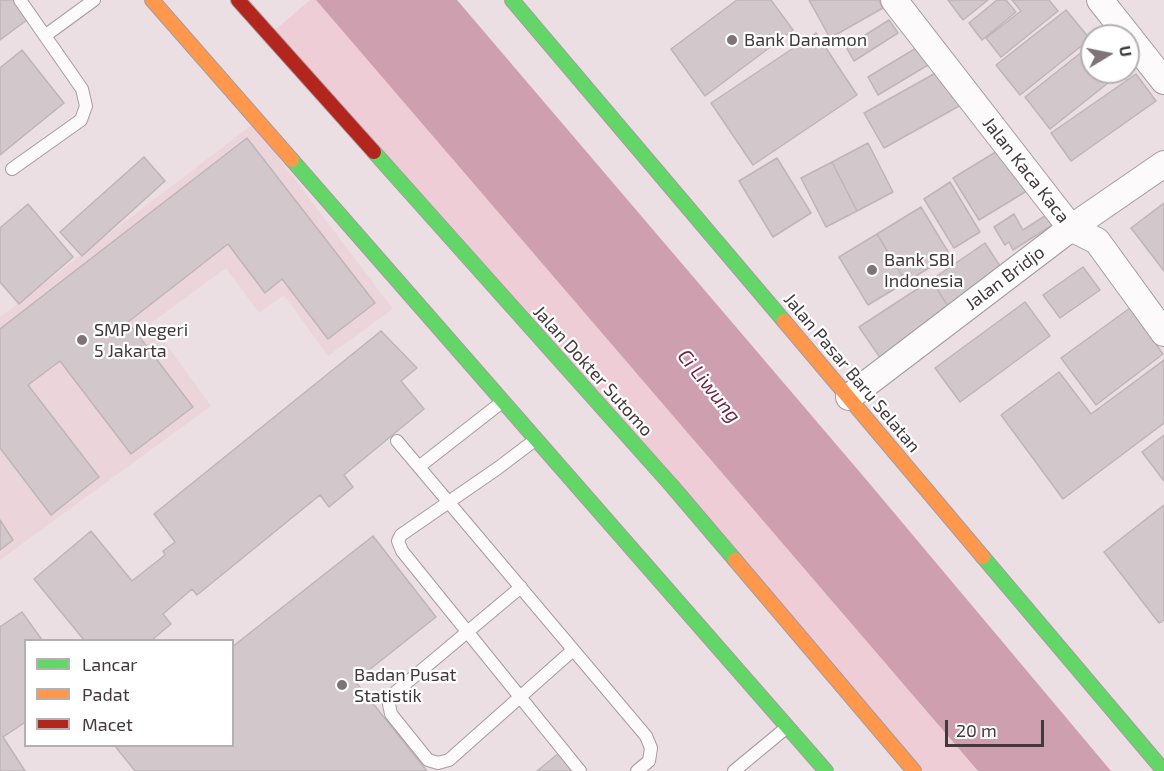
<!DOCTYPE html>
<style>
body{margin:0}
#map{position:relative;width:1164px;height:771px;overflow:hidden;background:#ecdfe3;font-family:"Exo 2",sans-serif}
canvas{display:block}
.legend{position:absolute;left:24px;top:639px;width:210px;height:108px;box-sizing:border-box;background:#fff;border:2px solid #b4b0b1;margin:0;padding:8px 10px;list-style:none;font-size:18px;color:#43393c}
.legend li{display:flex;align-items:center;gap:12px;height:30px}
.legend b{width:30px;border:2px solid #b4b0b1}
.north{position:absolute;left:1080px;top:24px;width:60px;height:60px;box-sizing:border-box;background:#fff;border:2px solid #b4b0b1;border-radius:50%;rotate:80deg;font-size:16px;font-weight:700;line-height:24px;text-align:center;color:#43393c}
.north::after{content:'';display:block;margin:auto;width:21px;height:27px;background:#7e7376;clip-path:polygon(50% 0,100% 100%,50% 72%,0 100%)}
.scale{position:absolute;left:945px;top:720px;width:99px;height:27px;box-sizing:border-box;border:3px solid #43393c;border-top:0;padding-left:8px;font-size:18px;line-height:21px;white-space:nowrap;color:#43393c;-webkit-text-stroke:4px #fff;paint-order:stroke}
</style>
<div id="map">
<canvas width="1164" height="771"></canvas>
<ul class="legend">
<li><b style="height:8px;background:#63d668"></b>Lancar</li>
<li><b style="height:8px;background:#ff974d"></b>Padat</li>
<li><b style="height:8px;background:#b3261e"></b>Macet</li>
</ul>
<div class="north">U</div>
<div class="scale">20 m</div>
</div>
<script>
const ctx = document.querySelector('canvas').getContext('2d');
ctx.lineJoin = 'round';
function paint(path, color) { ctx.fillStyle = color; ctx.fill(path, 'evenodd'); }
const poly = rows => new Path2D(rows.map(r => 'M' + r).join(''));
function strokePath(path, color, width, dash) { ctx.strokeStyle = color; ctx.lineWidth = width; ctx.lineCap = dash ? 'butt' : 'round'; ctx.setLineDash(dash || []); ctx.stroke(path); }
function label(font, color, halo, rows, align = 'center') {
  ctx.font = font + ' "Exo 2",sans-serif'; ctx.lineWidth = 4.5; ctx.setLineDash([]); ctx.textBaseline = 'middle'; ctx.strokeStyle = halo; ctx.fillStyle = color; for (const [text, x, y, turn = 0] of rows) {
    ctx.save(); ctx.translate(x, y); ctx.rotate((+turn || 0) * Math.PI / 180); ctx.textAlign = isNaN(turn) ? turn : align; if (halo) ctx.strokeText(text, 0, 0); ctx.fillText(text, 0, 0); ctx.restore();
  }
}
paint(poly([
 [253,124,393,309,328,356,284,295,259,313,226,268,151,323,211,406,0,560,0,317]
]), '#ecd4db');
paint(poly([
 [310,0,316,0,978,771,914,771,269,35]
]), '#efcdd7');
paint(poly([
 [316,0,457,0,864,477,1111,771,978,771]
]), '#ce9fae');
const building = poly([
 [0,0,17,0,31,17,0,40,0,0],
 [737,0,771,0,793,30,705,96,671,49,737,0],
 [809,0,879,0,883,8,830,38,809,0],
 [948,0,988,0,963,20,948,0],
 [997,0,1006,0,1016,12,982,40,969,23,997,0],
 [1012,0,1049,0,1058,11,1001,57,986,38,1021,11,1012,0],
 [1066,10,1090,39,1020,95,996,65,1066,10],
 [889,20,898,33,854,61,846,47,889,20],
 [816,33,857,95,753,165,711,103,816,33],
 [1092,44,1092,72,1122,72,1050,129,1025,97,1092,44],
 [918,47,928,65,878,95,868,77,918,47],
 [22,50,64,103,0,155,0,68,22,50],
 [941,70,961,105,884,148,864,113,941,70],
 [1136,74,1156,101,1071,161,1051,133,1136,74],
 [247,138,375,303,328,339,282,279,265,293,228,244,128,322,193,407,131,454,60,361,28,385,99,477,51,515,0,448,0,329,247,138],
 [868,143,893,192,857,211,832,162,868,143],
 [1004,147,1030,189,979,220,953,178,1004,147],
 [144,157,165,181,82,256,60,232,144,157],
 [777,158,811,213,773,237,739,181,777,158],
 [832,162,857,211,826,227,801,178,832,162],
 [950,182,980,232,954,248,924,199,950,182],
 [1164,203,1164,271,1131,228,1164,203],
 [28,204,73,257,19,304,0,282,0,228,28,204],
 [921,207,950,255,906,282,877,234,921,207],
 [1051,212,1057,222,1013,250,1009,242,1005,245,994,227,1014,214,1023,230,1051,212],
 [877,234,906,282,868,305,839,257,877,234],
 [985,243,1004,272,950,309,931,280,985,243],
 [1083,267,1100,290,1060,318,1043,295,1083,267],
 [931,280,950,309,881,359,859,327,931,280],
 [1025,302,1050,336,960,402,935,368,1025,302],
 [1130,308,1163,354,1096,405,1061,358,1130,308],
 [381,331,417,368,401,381,424,409,344,475,353,487,329,507,320,495,197,595,192,589,163,614,171,624,152,640,84,640,34,579,91,531,132,581,165,555,163,551,175,542,154,514,381,331],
 [1164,360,1164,423,1063,499,1001,415,1059,372,1091,414,1164,360],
 [1164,435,1164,481,1142,452,1164,435],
 [1164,505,1164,620,1159,623,1104,552,1164,505],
 [0,520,13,540,0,550,0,520],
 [373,536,436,617,355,681,427,771,135,771,115,746,232,746,232,647,373,536],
 [22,612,42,640,26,640,26,724,24,723,3,737,25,771,0,771,0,627,22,612],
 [559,753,574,771,537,771,559,753]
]);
paint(building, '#d2c7ca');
strokePath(building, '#bfb5b8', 1.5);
const lane = poly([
 [46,35,94,0],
 [12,169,81,120,86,106,82,89,20,0],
 [535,440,498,468,401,535,398,541,402,551,580,771],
 [397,441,646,736,651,748,649,761,637,771],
 [420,466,502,402],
 [521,587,392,695,389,704,391,714,428,760,438,763,449,760,573,650],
 [734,771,786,728]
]);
const street = poly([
 [894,0,1071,228,1097,241,1164,333],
 [1100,0,1164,81],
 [849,397,1071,228,1164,164]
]);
const fast = poly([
 [512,0,784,321],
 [374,152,672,486,735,560],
 [292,160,826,771],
 [983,557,1164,771]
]);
const slow = poly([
 [152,0,292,160],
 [784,321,983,557],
 [735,560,914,771]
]);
const jam = poly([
 [238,0,374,152]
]);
strokePath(lane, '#a69c9f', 14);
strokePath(street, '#a69c9f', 28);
strokePath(fast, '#a69c9f', 16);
strokePath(slow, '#a69c9f', 16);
strokePath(jam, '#a69c9f', 16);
strokePath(lane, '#fcfafb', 12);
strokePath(street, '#fcfafb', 26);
strokePath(fast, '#63d668', 14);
strokePath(slow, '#ff974d', 14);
strokePath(jam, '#b3261e', 14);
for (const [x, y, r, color] of [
 [732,40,6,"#7e7376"],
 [872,270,6,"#7e7376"],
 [82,340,6,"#7e7376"],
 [342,685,6,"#7e7376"]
]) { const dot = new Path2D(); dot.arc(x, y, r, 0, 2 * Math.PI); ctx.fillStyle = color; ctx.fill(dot); strokePath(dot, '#fff', 2); }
label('18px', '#43393c', '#fff', [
 ["Bank Danamon",744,40],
 ["Bank SBI",884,260],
 ["Indonesia",884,281],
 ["SMP Negeri",94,330],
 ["5 Jakarta",94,351],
 ["Badan Pusat",354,675],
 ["Statistik",354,696]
], 'left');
label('18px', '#43393c', '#fff', [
 ["Jalan Kaca Kaca",1026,170,52],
 ["Jalan Bridjo",1005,278,-37],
 ["Jalan Dokter Sutomo",593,371,48],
 ["Jalan Pasar Baru Selatan",852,373,50]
]);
label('italic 20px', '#722645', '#fff', [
 ["Ci Liwung",709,386,51]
]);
</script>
